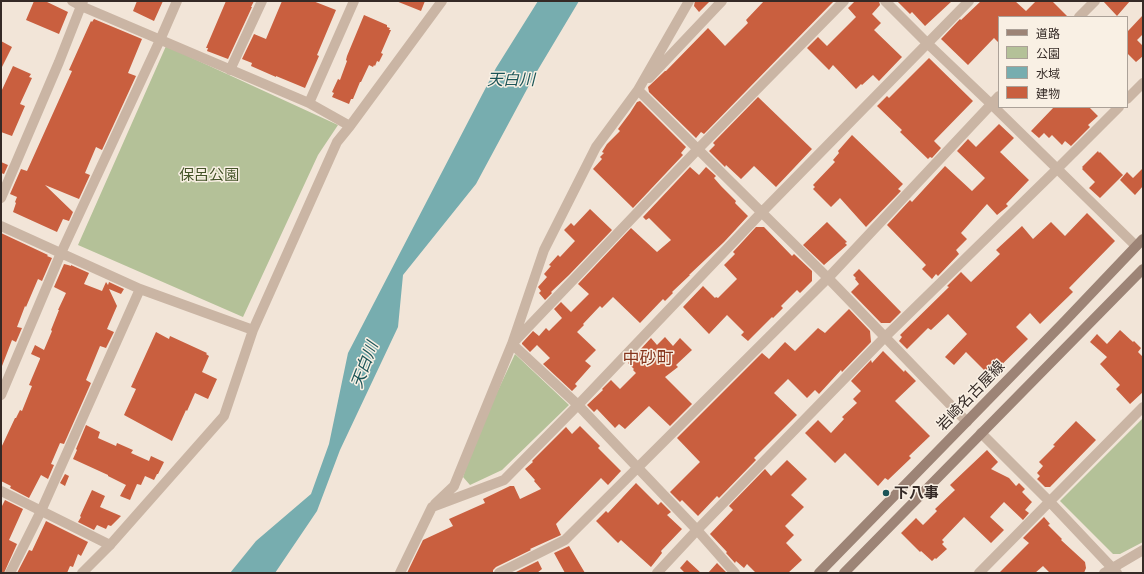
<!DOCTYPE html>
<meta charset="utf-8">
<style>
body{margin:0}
#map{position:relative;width:1144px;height:574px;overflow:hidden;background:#f2e5d8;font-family:"Alegreya Sans","Noto Sans JP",sans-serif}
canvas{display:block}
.frame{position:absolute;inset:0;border:2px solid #352a26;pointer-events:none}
.legend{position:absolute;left:998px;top:16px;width:130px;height:92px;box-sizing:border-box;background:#f9f0e4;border:1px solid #aba198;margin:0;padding:5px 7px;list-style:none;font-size:12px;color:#352a26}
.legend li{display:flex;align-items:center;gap:8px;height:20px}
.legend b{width:20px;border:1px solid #aba198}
</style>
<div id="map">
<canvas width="1144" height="574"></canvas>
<div class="frame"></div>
<ul class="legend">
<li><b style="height:5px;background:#9d8476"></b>道路</li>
<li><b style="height:11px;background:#b4c198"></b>公園</li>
<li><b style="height:11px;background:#77adaf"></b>水域</li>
<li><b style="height:11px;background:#c95f3f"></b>建物</li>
</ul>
</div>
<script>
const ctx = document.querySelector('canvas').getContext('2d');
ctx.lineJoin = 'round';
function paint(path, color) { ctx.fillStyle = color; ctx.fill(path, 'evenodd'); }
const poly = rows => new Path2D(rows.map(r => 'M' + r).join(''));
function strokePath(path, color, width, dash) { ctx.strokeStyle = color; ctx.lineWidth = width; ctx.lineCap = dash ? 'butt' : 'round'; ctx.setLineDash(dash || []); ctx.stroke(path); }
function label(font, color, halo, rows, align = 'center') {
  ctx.font = font + ' "Alegreya Sans","Noto Sans JP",sans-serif'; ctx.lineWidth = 3; ctx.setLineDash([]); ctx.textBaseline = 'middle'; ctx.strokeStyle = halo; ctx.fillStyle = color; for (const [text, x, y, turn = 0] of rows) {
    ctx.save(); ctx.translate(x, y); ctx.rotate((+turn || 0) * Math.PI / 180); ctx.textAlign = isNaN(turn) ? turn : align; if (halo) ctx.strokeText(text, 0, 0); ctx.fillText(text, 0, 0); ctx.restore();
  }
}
paint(poly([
 [166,46,338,125,318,155,243,317,78,245],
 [515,354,569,405,502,470,470,485,463,477,477,435],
 [1143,418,1143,542,1120,554,1113,554,1060,501]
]), '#b4c198');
paint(poly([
 [538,1,579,1,533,78,476,184,403,275,398,327,340,450,317,511,275,573,230,573,256,541,311,494,329,444,348,353,496,68]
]), '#77adaf');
paint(poly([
 [34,1,45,1,68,12,59,34,26,20],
 [137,1,163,1,154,21,133,11],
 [226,1,254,1,251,7,252,7,228,59,207,51,208,48,206,48],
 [282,1,313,1,336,10,317,55,319,56,305,88,276,76,276,77,251,66,252,63,242,59,254,34,266,39],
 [396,1,425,1,421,11],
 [695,1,710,1,699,12,694,6],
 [764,1,834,1,704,134,701,132,696,138,649,92,648,87,665,71,666,71,708,28,725,46,748,23,746,20],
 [855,1,879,1,880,5,872,14,881,23,874,30,902,57,879,81,873,75,862,85,861,84,856,89,833,65,829,70,807,48,818,37,827,46,856,17,848,8],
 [897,1,952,1,925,26,912,12,910,14],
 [981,1,1015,1,1026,11,1036,1,1052,1,1068,17,999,17,999,43,994,38,968,65,941,39,960,19,961,20],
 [1103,1,1130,1,1117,16],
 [364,15,387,25,387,27,390,28,389,30,391,30,381,53,383,54,379,62,377,61,375,66,374,65,373,67,369,65,361,82,360,82,353,99,351,99,349,104,332,97,334,93,332,92,338,79,340,80,347,61,346,60,347,56],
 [1143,15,1143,34,1137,40,1143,46,1143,56,1136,62,1127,53,1127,30,1128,31],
 [94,19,142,39,128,73,136,76,102,150,96,147,85,173,90,175,79,199,45,185,73,212,69,221,63,219,57,232,13,212,16,203,15,202,17,197,10,194,21,169,27,171,72,71,69,70,91,21,92,22],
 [1,41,12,47,1,69],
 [929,58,973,101,934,141,941,148,932,158,930,157,928,159,900,132,902,130,877,106,887,96,889,98],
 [13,66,31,74,29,77,32,78,20,104,25,106,12,136,1,132,1,92],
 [758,97,812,149,776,187,754,166,741,179,726,165,725,167,709,151,715,145,713,143],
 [640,101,686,147,681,153,683,155,633,208,593,169,602,159,600,157,604,153,602,152,607,144,620,131,618,129,630,113,637,102],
 [1054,107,1089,107,1098,116,1088,125,1090,127,1071,146,1065,141,1062,145,1052,135,1049,138,1044,133,1039,138,1031,131],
 [999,124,1014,138,1000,152,1029,180,1006,204,1008,206,997,215,987,204,961,233,967,239,956,250,959,254,938,276,936,274,932,279,922,269,926,265,887,225,910,200,912,202,945,166,972,191,985,178,957,151,968,139,976,147],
 [852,135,903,184,898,189,901,191,866,227,840,198,831,207,813,189,815,187,813,185,835,162,833,160,839,153,838,151],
 [1098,151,1099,153,1100,152,1123,175,1100,198,1089,188,1095,182,1082,169,1083,168,1082,167],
 [1,162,8,165,4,174,1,173],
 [690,167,699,175,706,167,716,176,714,178,721,186,736,201,735,203,748,216,736,229,737,228,724,242,689,275,690,275,672,292,673,293,665,301,663,299,640,323,613,297,602,308,600,306,583,324,584,325,577,332,596,350,585,361,591,366,575,384,577,386,572,391,543,364,550,358,537,345,530,352,522,344,522,343,533,331,539,336,546,328,549,331,562,318,554,309,561,302,571,312,589,294,578,284,631,228,657,252,671,240,649,218,646,220,643,217],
 [1143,168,1143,186,1135,195,1120,180,1127,172,1133,178],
 [590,209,612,230,569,275,551,292,552,293,545,300,539,293,541,291,538,287,547,277,544,274,551,266,549,265,558,255,560,257,575,241,564,230,571,223,574,226],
 [1087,213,1115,241,1069,288,1073,292,1040,324,1030,313,1016,327,1028,339,990,376,966,352,954,365,945,357,967,334,948,314,931,330,928,328,907,349,899,341,902,337,900,335,949,287,947,286,961,272,971,282,1000,254,996,250,1022,226,1033,239,1051,222,1065,236],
 [827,222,847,242,845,243,847,245,824,265,803,245],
 [756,227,764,227,792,256,794,254,812,271,812,281,800,293,797,290,781,306,783,308,773,318,772,317,748,341,741,335,744,332,727,315,709,334,683,307,703,286,715,298,716,297,718,298,737,279,724,265,735,254,733,252],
 [1,233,48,255,47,256,52,258,42,281,38,279,26,307,25,306,17,327,22,328,16,342,12,340,2,366],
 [64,264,68,265,71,266,71,265,89,273,84,284,102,291,106,282,108,285,109,282,124,289,121,294,109,289,117,306,107,329,114,332,106,348,100,346,86,380,91,383,64,444,60,443,51,464,54,465,48,479,41,475,29,498,10,488,11,486,1,481,1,448,15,418,16,418,20,410,22,411,32,386,29,385,40,359,40,358,31,354,35,345,44,350,52,331,51,330,59,310,58,310,66,293,54,287],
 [859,269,901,312,890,323,881,323,851,292,859,284,855,279,856,278,853,275],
 [849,309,870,331,871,342,842,372,841,370,819,394,815,390,807,398,788,379,774,393,797,415,754,458,756,460,719,498,717,496,698,516,682,500,680,502,670,492,700,462,677,438,762,353,769,359,785,342,795,351,818,328,825,333],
 [1120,330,1133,342,1134,341,1141,348,1138,352,1143,357,1143,392,1130,404,1116,389,1120,385,1100,364,1107,357,1090,342,1097,334,1107,344],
 [156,332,169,339,170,336,207,353,206,354,209,356,202,372,217,379,208,399,195,393,187,411,186,410,172,441,124,415,136,389,131,387],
 [665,337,673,346,680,338,692,350,676,365,678,367,665,377,692,404,670,426,649,406,625,429,619,424,615,428,597,409,594,412,587,405,603,390,602,389,611,380,620,389,636,373,633,370,634,369,628,363,651,338,657,345],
 [883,351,904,372,905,370,916,381,895,401,930,436,909,456,911,458,888,480,885,478,878,486,845,453,835,463,805,433,818,420,831,433,844,419,842,417,857,403,853,399,861,391,851,381,871,360,872,363],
 [1076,421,1096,440,1050,487,1045,487,1037,479,1040,476,1037,473,1043,466,1039,462,1055,446,1053,445],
 [86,425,100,432,98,438,116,446,117,443,133,450,131,453,149,461,151,456,164,462,158,474,157,474,154,480,145,476,141,485,137,484,130,500,120,496,126,485,108,476,108,475,73,459,77,450,76,449],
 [580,426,600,446,598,448,621,471,608,485,601,478,556,524,561,535,530,549,531,550,496,567,493,570,493,573,407,573,423,540,453,526,449,519,485,503,483,499,510,486,514,486,520,499,541,489,534,481,535,480,525,469,533,462,532,461,566,427,572,434],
 [987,450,998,462,991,469,1009,478,1016,486,1019,483,1025,489,1022,492,1032,502,1025,510,1029,513,1023,520,1004,502,990,517,1004,530,991,543,964,517,942,540,944,542,942,544,947,549,936,559,935,558,932,561,921,551,920,552,901,533,916,518,923,525,937,511,935,509,955,490,950,485],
 [787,460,807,479,791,495,804,507,785,526,794,535,786,543,802,560,788,573,756,573,747,564,744,568,736,561,735,563,726,553,727,552,710,534,733,510,729,506,765,469,771,476],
 [65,474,69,476,65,486,60,483],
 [636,483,658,505,661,502,671,512,667,515,682,529,661,551,662,553,651,567,621,540,618,543,596,521,606,511,608,513],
 [92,490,105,496,100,507,121,516,111,526,108,525,106,529,97,525,94,530,78,522,81,517,80,516],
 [5,500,23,509,9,540,17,544,4,573,1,573,1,508],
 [1044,517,1050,524,1048,525,1062,539,1061,540,1085,562,1086,568,1084,573,1050,573,1043,566,1035,573,999,573,1029,543,1023,538],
 [46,521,88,542,81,556,78,554,73,567,70,566,67,573,17,573,29,550,32,551],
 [569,546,585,573,565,573,554,553],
 [687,560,701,573,685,573,680,568],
 [538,561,542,569,537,573,514,573],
 [717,563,726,572,725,573,708,573]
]), '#c95f3f');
strokePath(poly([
 [885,1,927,43,991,104,1136,246],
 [1079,17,1095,1],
 [230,70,262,1],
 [649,78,722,1],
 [638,90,828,278,967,422],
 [1127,99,1143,83],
 [309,103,350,126],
 [1,198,59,62,81,6,309,103,354,1],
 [1,226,140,289,253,330],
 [1,395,61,253,160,40,177,1],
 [981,433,1049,501,1117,573],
 [435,504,454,486,512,344,544,250,596,147,638,90,689,1],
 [10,573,41,511,140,289],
 [82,573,110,545,224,416,253,330,337,142,350,126,442,1],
 [400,573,432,507,504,480,578,405,762,212,969,1],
 [499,573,565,540,828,278,999,96],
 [657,573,697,530,885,337,1057,169,1119,107],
 [735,573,697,530,578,405,512,344,698,149,844,1],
 [979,573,1143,407],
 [1104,573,1143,550]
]), '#cab5a4', 10);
strokePath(poly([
 [72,1,81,6,83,1],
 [1,491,110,545]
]), '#cab5a4', 10);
strokePath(poly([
 [819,573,1065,321,1143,239],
 [844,573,1143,269]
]), '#9d8476', 10);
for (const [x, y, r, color] of [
 [886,493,4,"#1b5457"]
]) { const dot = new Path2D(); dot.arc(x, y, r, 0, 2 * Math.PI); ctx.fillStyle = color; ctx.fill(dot); strokePath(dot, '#f9f0e4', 1.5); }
label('15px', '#455429', '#f9f0e4', [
 ["保呂公園",209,175]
]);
label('15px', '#352a26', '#f9f0e4', [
 ["岩崎名古屋線",971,396,-46]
]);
label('bold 15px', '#352a26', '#f9f0e4', [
 ["下八事",894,493]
], 'left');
label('italic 16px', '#1b5457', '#f9f0e4', [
 ["天白川",511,80],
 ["天白川",365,365,-69]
]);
label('17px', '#86351d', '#f9f0e4', [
 ["中砂町",648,359]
]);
</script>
